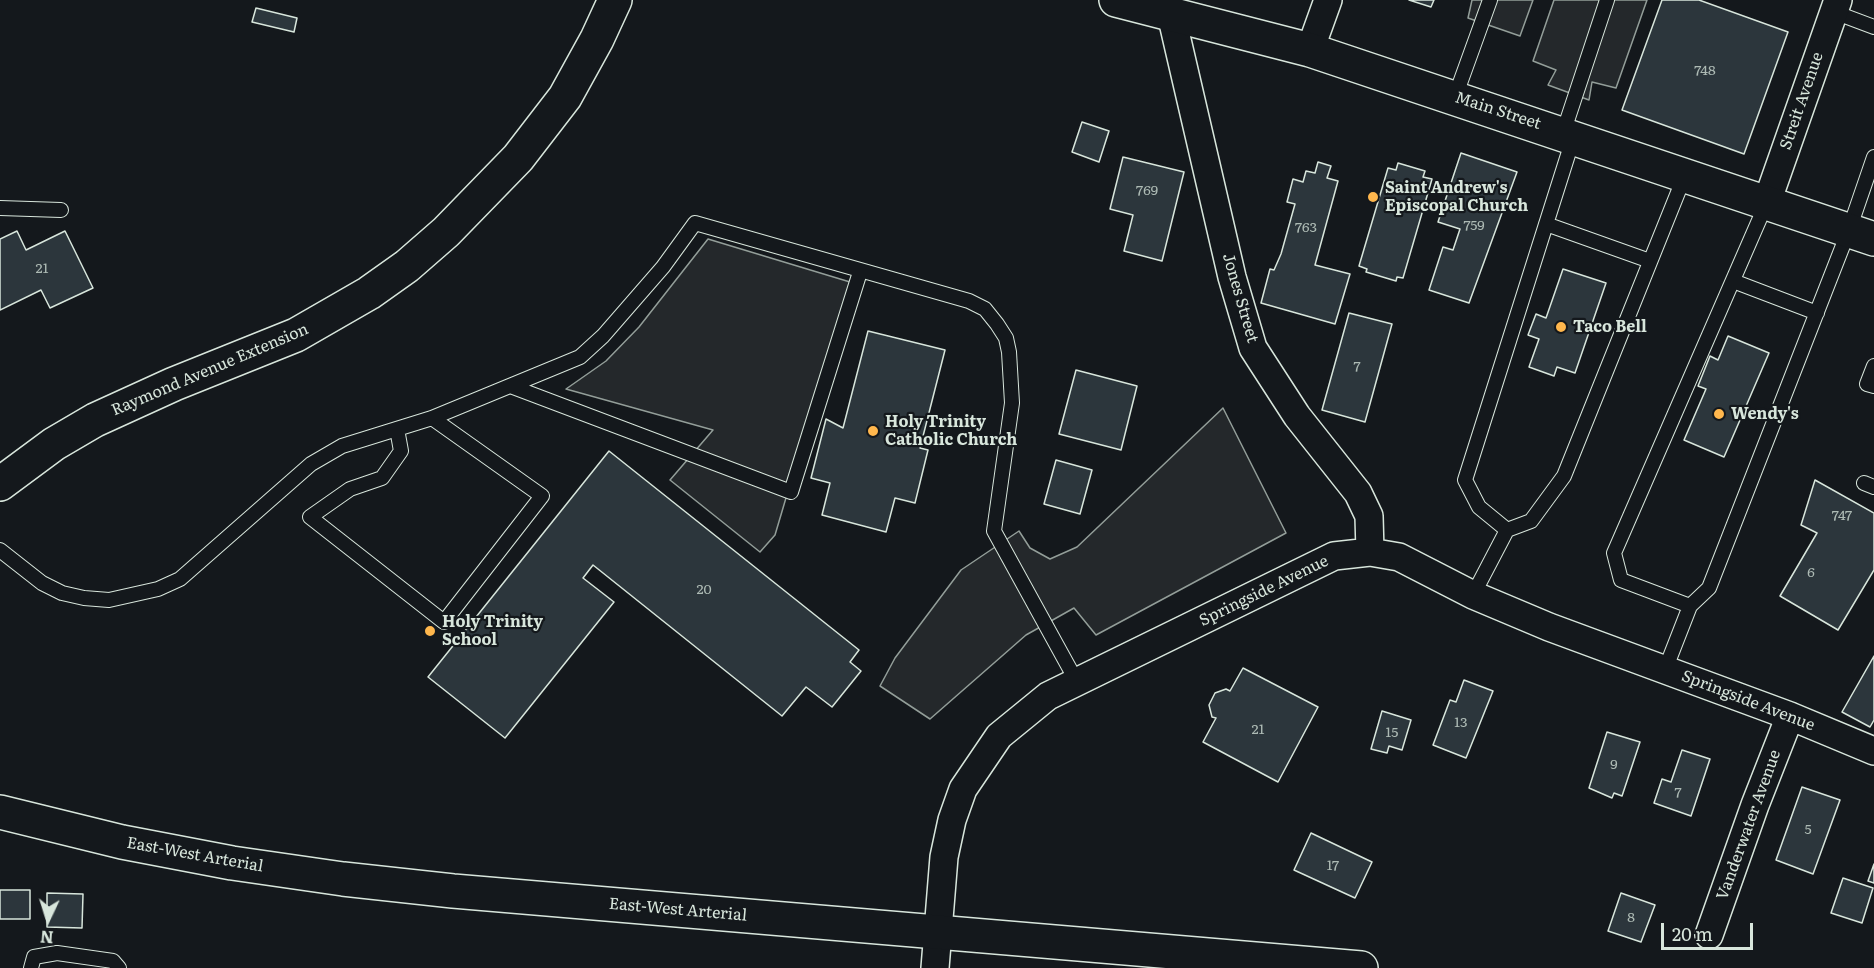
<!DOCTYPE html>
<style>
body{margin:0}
#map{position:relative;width:1874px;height:968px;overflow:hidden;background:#14181c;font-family:Literata,serif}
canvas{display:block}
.north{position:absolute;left:18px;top:890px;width:60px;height:60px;-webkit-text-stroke:4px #14181c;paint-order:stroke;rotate:184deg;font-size:16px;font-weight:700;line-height:24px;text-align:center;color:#d8e6dc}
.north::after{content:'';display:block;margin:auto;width:21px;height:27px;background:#d8e6dc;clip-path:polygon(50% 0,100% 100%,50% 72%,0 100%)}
.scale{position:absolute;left:1661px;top:923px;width:92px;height:27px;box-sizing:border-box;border:3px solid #d8e6dc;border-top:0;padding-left:8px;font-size:18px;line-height:21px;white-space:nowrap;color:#d8e6dc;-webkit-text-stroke:4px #14181c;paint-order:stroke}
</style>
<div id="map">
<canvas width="1874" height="968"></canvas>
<div class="north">N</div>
<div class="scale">20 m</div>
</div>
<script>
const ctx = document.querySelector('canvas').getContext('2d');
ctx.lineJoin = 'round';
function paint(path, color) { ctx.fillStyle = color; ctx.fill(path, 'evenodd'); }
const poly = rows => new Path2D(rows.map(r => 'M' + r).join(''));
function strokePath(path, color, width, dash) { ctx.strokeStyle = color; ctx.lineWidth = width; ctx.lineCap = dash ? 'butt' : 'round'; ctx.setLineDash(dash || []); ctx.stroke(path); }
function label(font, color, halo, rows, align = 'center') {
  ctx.font = font + ' Literata,serif'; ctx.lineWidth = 4.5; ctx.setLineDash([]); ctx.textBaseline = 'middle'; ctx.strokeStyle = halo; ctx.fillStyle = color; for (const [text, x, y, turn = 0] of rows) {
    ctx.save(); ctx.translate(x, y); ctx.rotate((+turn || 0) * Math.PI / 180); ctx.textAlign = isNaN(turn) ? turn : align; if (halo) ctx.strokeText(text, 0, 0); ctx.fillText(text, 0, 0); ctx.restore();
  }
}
const parking = poly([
 [1472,0,1533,0,1520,36,1468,18,1472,0],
 [1554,0,1647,0,1616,88,1592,82,1589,100,1548,85,1556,70,1533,61,1554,0],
 [708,239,850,282,775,535,760,552,670,480,713,430,566,389,606,361,639,327,708,239],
 [1223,408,1286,533,1096,635,1074,608,1026,635,930,719,880,686,895,658,961,570,1019,531,1030,548,1050,559,1077,547,1223,408]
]);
paint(parking, '#24282b');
strokePath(parking, '#939e99', 1.5);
const building = poly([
 [1409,0,1434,0,1431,7,1409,0],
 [1662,0,1699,0,1788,32,1744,154,1622,110,1662,0],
 [256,8,297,18,294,32,252,22,256,8],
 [1082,122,1109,131,1099,162,1072,152,1082,122],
 [1461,153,1517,172,1469,303,1429,290,1443,247,1453,250,1460,229,1438,222,1461,153],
 [1123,157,1184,172,1162,261,1124,251,1133,215,1110,209,1123,157],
 [1318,162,1331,166,1327,178,1338,181,1315,265,1350,274,1335,324,1261,303,1270,269,1274,270,1281,254,1295,204,1287,202,1293,179,1303,182,1306,171,1315,173,1318,162],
 [1398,163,1425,171,1423,177,1432,179,1403,278,1397,277,1396,281,1366,272,1367,269,1359,266,1388,168,1396,170,1398,163],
 [17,231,26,250,65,231,93,288,50,308,41,290,0,310,0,239,17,231],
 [1563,269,1606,283,1575,373,1557,367,1554,376,1529,367,1539,339,1528,335,1536,314,1546,318,1563,269],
 [1349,313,1392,324,1365,422,1322,410,1349,313],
 [868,331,945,350,920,448,928,450,915,503,895,498,886,532,822,515,830,483,811,478,826,419,843,428,868,331],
 [1728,336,1769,353,1724,457,1684,440,1706,389,1698,386,1710,356,1718,360,1728,336],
 [1076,370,1137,386,1121,450,1059,434,1076,370],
 [609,451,859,650,850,662,861,671,832,707,806,687,782,716,593,565,583,578,614,602,505,738,428,677,609,451],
 [1056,460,1092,470,1080,514,1044,504,1056,460],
 [1815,480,1874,513,1874,570,1838,630,1780,596,1817,533,1801,525,1815,480],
 [1874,656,1874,720,1870,727,1842,712,1874,656],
 [1243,668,1318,707,1278,782,1203,742,1216,718,1212,717,1209,705,1215,693,1226,689,1230,691,1243,668],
 [1464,680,1493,691,1466,758,1433,745,1450,700,1456,702,1464,680],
 [1382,711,1411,720,1402,750,1389,746,1387,753,1371,749,1382,711],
 [1607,732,1640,742,1622,796,1614,793,1612,798,1589,788,1607,732],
 [1682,750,1710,759,1691,816,1654,803,1662,779,1671,782,1682,750],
 [1802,787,1840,800,1813,874,1776,860,1802,787],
 [1311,833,1372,862,1355,898,1294,870,1311,833],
 [1874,864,1874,883,1868,881,1874,864],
 [1843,878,1873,888,1862,923,1831,913,1843,878],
 [0,890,30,890,30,919,0,919,0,890],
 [47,893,83,894,82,928,47,927,47,893],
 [1621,893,1655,905,1641,942,1608,931,1621,893]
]);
paint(building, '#2c363c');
strokePath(building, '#d8e6dc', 1.5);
const lane = poly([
 [1834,12,1874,27],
 [1455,97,1490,0],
 [1563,133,1607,0],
 [1767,202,1614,553,1621,580,1690,606,1709,588,1849,230,1874,157],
 [0,208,61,210],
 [1546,224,1650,261],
 [1733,281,1817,313],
 [1874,366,1867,384,1874,386],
 [513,387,791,492,860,272],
 [397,429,401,451,382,478,350,489,310,517,444,622,542,496,432,418],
 [1864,483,1874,487],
 [1507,530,1479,507,1465,480,1573,139],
 [0,550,42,583,62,593,84,598,109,600,158,589,180,579,311,464,342,446,432,418,580,357,603,336,663,267,695,223,969,301,985,309,997,324,1006,338,1009,352,1012,403,994,531,1077,682],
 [1473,595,1507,530,1531,521,1564,476,1685,175],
 [1665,670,1690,606],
 [31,968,34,957,57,953,113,961,119,968]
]);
const street = poly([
 [1171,14,1232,277,1253,348,1297,416,1358,493,1369,516,1370,552],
 [1310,50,1328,0],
 [1767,202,1838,0],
 [1709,935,1755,805,1790,716],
 [935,968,944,857,952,820,963,789,999,736,1048,696,1334,556,1370,552,1399,557,1473,595,1549,627,1790,716,1874,751]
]);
const secondary = poly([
 [1116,0,1310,50,1874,239],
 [0,484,54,444,95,420,174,384,296,335,369,293,407,266,446,232,518,158,565,97,597,39,615,0]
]);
const highway = poly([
 [0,812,122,842,232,863,343,879,453,891,1361,968]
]);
strokePath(lane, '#d8e6dc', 16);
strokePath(street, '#d8e6dc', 30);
strokePath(secondary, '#d8e6dc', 36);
strokePath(highway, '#d8e6dc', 36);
strokePath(lane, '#14181c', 14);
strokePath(street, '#14181c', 27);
strokePath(secondary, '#14181c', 33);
strokePath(highway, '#14181c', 33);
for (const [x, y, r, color] of [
 [1373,197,6,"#ffb74d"],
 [1561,327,6,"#ffb74d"],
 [1719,414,6,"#ffb74d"],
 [873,431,6,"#ffb74d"],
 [430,631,6,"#ffb74d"]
]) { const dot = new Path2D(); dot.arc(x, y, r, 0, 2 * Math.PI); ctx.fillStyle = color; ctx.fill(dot); strokePath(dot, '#14181c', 2); }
label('14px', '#adbab4', null, [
 ["748",1705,71],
 ["769",1147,191],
 ["759",1474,226],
 ["763",1306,228],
 ["21",42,269],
 ["7",1357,367],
 ["747",1842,516],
 ["6",1811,573],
 ["20",704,590],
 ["13",1461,723],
 ["21",1258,730],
 ["15",1392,733],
 ["9",1614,765],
 ["7",1678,793],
 ["5",1808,830],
 ["17",1333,866],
 ["8",1631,918]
]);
label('16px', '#d8e6dc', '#14181c', [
 ["Streit Avenue",1802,101,-71],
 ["Main Street",1498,111,18],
 ["Jones Street",1240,298,74],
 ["Raymond Avenue Extension",210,370,-23],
 ["Springside Avenue",1264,591,-26],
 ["Springside Avenue",1748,701,21],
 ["Vanderwater Avenue",1749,825,-70],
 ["East-West Arterial",195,855,10],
 ["East-West Arterial",678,910,5]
]);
label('bold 16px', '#d8e6dc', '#14181c', [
 ["Saint Andrew's",1385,188],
 ["Episcopal Church",1385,206],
 ["Taco Bell",1573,327],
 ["Wendy's",1731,414],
 ["Holy Trinity",885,422],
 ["Catholic Church",885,440],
 ["Holy Trinity",442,622],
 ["School",442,640]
], 'left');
</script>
